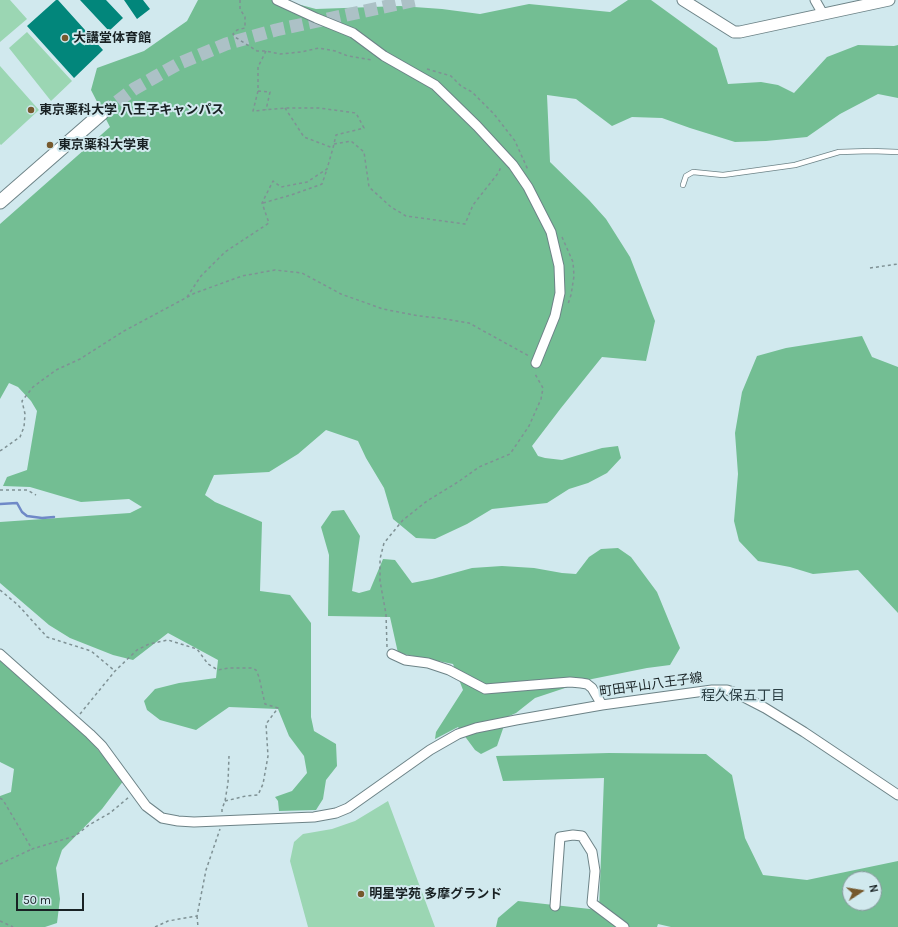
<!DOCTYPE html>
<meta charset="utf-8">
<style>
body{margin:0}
#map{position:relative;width:898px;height:927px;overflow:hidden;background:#d1e9ee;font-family:Karla,sans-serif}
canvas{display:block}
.north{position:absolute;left:842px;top:871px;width:40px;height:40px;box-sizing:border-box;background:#d1e9ee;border:1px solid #87999d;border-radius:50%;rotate:78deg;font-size:11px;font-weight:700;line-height:16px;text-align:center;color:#192224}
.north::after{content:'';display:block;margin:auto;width:14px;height:18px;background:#76592d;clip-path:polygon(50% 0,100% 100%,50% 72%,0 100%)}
.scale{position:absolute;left:16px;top:893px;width:68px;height:18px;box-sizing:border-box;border:2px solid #192224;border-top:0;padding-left:5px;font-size:12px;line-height:14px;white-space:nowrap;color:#192224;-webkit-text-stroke:3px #d1e9ee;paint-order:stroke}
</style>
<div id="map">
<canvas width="898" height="927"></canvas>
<div class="north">N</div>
<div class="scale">50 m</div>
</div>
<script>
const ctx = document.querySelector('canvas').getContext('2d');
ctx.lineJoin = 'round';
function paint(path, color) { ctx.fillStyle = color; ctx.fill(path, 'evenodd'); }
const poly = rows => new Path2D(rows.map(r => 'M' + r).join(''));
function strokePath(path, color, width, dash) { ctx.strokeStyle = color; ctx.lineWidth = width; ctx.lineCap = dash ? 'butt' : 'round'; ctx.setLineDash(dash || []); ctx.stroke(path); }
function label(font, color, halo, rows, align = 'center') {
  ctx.font = font + ' Karla,"Noto Sans JP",sans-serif'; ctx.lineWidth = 4; ctx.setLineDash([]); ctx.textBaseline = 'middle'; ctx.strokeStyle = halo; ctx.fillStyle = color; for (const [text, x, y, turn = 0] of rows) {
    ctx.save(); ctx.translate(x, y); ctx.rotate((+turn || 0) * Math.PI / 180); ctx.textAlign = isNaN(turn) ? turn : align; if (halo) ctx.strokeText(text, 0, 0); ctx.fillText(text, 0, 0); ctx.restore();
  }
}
paint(poly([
 [0,0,10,0,27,19,0,42],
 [27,32,72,81,51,101,9,48],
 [0,66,39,110,1,145,0,144],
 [388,801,435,927,308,927,290,861,294,842,303,834,332,829,355,821]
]), '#9bd6b3');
paint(poly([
 [198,0,282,0,316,9,400,6,442,9,480,14,529,4,610,12,628,0,651,0,717,48,728,84,761,82,778,85,794,93,827,57,858,45,894,46,898,45,898,98,878,94,840,114,807,137,766,141,735,142,690,128,662,118,632,117,612,126,576,99,547,95,550,162,589,200,606,219,630,257,655,321,646,361,602,357,561,408,532,446,538,456,545,458,562,460,602,448,618,446,621,458,607,473,588,483,569,489,547,503,492,509,467,524,435,539,416,538,393,519,384,488,366,458,358,441,326,430,298,454,269,472,214,475,205,495,215,502,262,522,260,591,290,595,311,623,311,717,314,731,336,744,337,766,326,780,323,799,316,810,279,811,278,801,275,797,292,791,307,773,304,756,289,736,278,709,229,707,196,730,160,720,147,710,144,701,155,689,179,683,216,678,218,660,168,633,133,660,113,655,70,638,49,625,0,583,0,522,130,513,142,507,129,499,81,502,30,487,3,486,7,477,27,470,37,411,31,401,18,387,9,383,0,399,0,224,110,127,91,90,97,68,144,51,187,21],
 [862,336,872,357,898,367,898,613,858,570,813,574,790,567,758,561,739,541,734,521,738,474,735,433,742,392,757,356,786,348],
 [344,510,360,536,352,591,359,593,370,590,383,559,395,560,412,583,432,579,472,568,502,566,534,568,562,573,576,574,589,557,601,549,618,548,631,557,657,592,680,648,670,665,647,668,592,679,535,698,516,713,507,717,497,746,481,754,475,750,458,727,435,739,436,732,463,690,453,664,398,653,390,617,328,616,329,555,321,527,332,511],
 [0,659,88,738,124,780,102,809,62,850,56,868,60,899,57,923,45,927,0,927,0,796,11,792,14,769,0,762],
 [609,753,706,754,732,775,745,838,763,875,807,880,898,861,898,927,671,927,658,924,657,927,496,927,498,918,518,901,599,910,604,778,503,781,496,756],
 [850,879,874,879,874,903,850,903]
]), '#73be93');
strokePath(poly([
 [0,504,17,503,22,512,27,516,42,518,54,517]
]), '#6f89c7', 2.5);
paint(poly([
 [56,0,58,0,103,50,74,78,27,26],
 [80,0,106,0,123,18,109,31],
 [124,0,143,0,150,9,137,19]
]), '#02867b');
strokePath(poly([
 [102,113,134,89,155,77,178,64,226,44,276,30,416,0]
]), '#acc1c6', 13, [13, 6]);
const service = poly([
 [683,185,686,176,693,172,723,175,795,165,839,152,871,151,898,152]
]);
const minor = poly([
 [277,0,316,18,353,33,384,56,435,85,477,126,513,165,528,187,551,232,559,266,560,293,555,316,536,363],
 [815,0,823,14],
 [0,654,90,734,102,746,146,806,162,818,178,821,194,822,314,817,336,813,348,808,430,750,458,734,476,728,516,720,602,705,712,690,727,690,736,693,765,708,804,732,898,795],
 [392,654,405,660,428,663,449,670,485,689,570,682,581,683,587,684,592,688,602,705],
 [555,906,560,837,573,835,582,836,592,852,595,871,592,903,624,927]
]);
const tertiary = poly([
 [683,0,734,32,740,32,889,0]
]);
const secondary = poly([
 [0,202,102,113]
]);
strokePath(service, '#6d8387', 6);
strokePath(minor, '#6d8387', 11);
strokePath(tertiary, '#6d8387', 13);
strokePath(secondary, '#6d8387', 15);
strokePath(poly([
 [240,0,240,9,245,17,245,28,237,30,233,34,235,37,257,51,266,51,280,54,301,52,319,48,335,51,348,56,372,60],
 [266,51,258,67,258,91,253,111,285,108,319,108,356,113,364,128,336,135,333,148,304,137,285,108],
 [427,69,451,76,461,86,472,92,494,114,515,141,528,170],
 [258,91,270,92,266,110],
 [334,144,351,141,364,152,369,187,391,207,406,216,465,224,473,205,499,172,501,166],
 [263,203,291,195,322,184,327,169],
 [562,237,573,262,574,276,571,295,568,304],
 [870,268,898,264],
 [187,297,201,276,225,252,269,223,262,203,273,181,281,187,307,182,327,169,333,148],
 [0,451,20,437,24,427,25,414,22,401,33,387,56,370,80,359,124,331,195,293,242,276,275,270,302,273,341,294,383,309,419,316,439,318,469,323,529,356],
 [0,490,27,490,36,495],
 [0,590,18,605,47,637,91,651,115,671],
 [387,647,386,614,380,581,380,559,384,543,403,520,427,501,458,482,479,467,510,454,529,426,541,399,543,388,535,374,535,372],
 [80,714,115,671,137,650,149,644,168,640,197,649,208,664,218,670,229,668,251,668,256,670,259,677,265,704,278,708,266,724,268,756,263,784,258,795,246,796,225,801],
 [0,798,3,800,32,849,75,836,89,825,110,813,129,797],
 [222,812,222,809,225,801,228,783,229,756],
 [0,864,32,849],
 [197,916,198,927],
 [0,921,13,927],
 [155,927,168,921,197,916,206,870,220,829]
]), '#7f9194', 1.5, [3, 3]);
strokePath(service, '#fff', 4.5);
strokePath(minor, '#fff', 9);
strokePath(tertiary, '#fff', 11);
strokePath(secondary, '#fff', 13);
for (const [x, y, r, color] of [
 [65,38,4,"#76592d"],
 [31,110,4,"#76592d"],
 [50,145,4,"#76592d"],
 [361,894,4,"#76592d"]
]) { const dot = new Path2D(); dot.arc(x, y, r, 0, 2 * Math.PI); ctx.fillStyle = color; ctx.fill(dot); strokePath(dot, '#d1e9ee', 1.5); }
label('bold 13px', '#192224', '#d1e9ee', [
 ["大講堂体育館",73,38],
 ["東京薬科大学 八王子キャンパス",39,110],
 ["東京薬科大学東",58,145],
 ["明星学苑 多摩グランド",369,894]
], 'left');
label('13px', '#192224', '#d1e9ee', [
 ["町田平山八王子線",651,685,-8]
]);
label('14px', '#2b3f44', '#d1e9ee', [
 ["程久保五丁目",743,696]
]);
</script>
